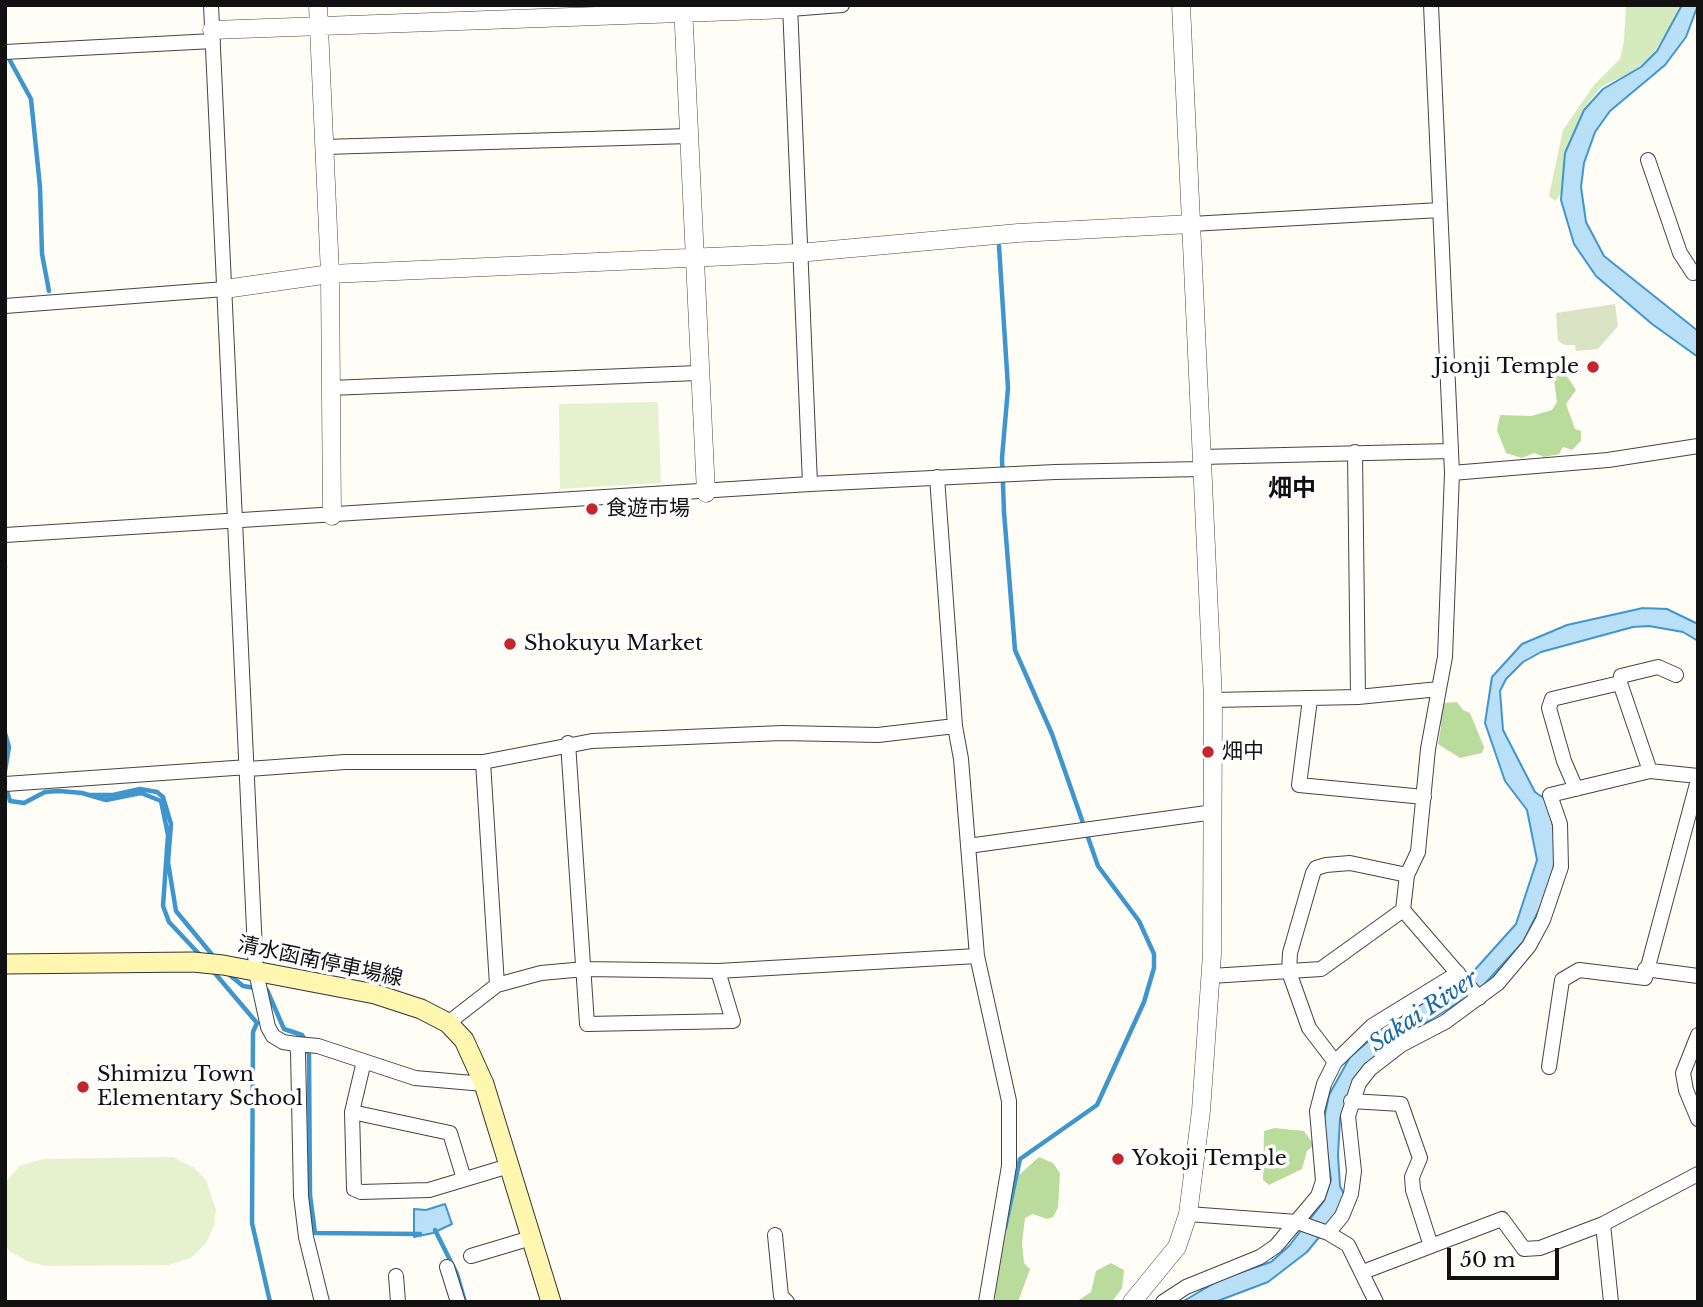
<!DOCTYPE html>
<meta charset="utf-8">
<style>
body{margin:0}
#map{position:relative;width:1703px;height:1307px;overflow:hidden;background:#fffdf5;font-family:"Libre Baskerville",serif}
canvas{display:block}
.frame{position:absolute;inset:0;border:7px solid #111;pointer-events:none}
.scale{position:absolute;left:1447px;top:1248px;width:112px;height:32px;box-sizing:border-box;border:4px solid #111;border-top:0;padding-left:9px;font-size:21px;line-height:24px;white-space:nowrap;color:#111;-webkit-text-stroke:5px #fff;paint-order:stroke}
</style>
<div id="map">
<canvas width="1703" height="1307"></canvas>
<div class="frame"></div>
<div class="scale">50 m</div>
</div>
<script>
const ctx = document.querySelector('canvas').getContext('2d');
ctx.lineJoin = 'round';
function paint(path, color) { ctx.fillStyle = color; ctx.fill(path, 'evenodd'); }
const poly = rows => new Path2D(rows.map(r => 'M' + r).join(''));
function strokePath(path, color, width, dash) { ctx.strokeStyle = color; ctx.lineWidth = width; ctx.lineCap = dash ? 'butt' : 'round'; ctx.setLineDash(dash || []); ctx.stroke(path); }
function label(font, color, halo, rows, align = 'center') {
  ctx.font = font + ' "Libre Baskerville","Noto Sans JP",serif'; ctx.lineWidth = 7; ctx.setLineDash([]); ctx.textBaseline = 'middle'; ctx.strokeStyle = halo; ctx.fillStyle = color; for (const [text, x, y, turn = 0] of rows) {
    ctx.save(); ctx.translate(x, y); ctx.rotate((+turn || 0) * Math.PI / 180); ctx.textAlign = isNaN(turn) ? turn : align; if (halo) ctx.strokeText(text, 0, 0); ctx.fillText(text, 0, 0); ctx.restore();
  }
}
paint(poly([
 [1626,5,1680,5,1673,23,1650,58,1632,72,1602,86,1583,109,1568,147,1561,194,1555,201,1549,196,1563,130,1594,85,1620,59,1624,41]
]), '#d5ebbd');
paint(poly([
 [1558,362,1576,390,1566,404,1575,429,1581,431,1581,441,1572,450,1563,447,1559,454,1544,457,1534,453,1522,458,1506,453,1497,430,1500,415,1531,416,1552,410,1557,402,1552,365],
 [1457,702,1463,710,1470,713,1484,747,1482,753,1460,758,1438,744,1441,727,1439,712,1445,703],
 [1274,1128,1304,1131,1314,1145,1307,1151,1302,1169,1269,1185,1263,1180,1264,1131],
 [1039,1157,1053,1163,1060,1173,1058,1208,1053,1217,1047,1219,1033,1214,1025,1218,1022,1243,1024,1263,1030,1269,1018,1302,995,1302,996,1274,1019,1175],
 [1111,1263,1124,1270,1122,1288,1112,1302,1076,1302,1091,1292,1096,1271]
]), '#b9dc9c');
paint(poly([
 [1615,304,1618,326,1598,349,1576,351,1575,345,1565,345,1558,341,1556,313]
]), '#d9e3c4');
paint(poly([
 [658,402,661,483,560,489,559,404],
 [173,1157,194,1168,206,1180,216,1210,214,1225,207,1242,191,1258,168,1265,45,1266,27,1261,9,1251,5,1244,5,1183,19,1166,43,1159]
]), '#e6f2cf');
const water = poly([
 [1682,5,1698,5,1686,37,1665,65,1610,111,1595,132,1584,163,1581,187,1586,222,1604,256,1698,331,1698,357,1652,324,1596,276,1574,244,1561,200,1565,153,1584,110,1603,89,1641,67,1657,51,1682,5],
 [1643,608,1667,609,1698,624,1698,641,1683,632,1649,626,1633,627,1541,652,1523,662,1506,679,1500,691,1503,730,1535,792,1548,801,1556,842,1552,884,1523,942,1480,989,1379,1052,1357,1075,1340,1118,1338,1155,1340,1186,1345,1196,1330,1224,1307,1252,1268,1282,1215,1302,1182,1302,1221,1279,1271,1262,1289,1246,1324,1201,1331,1180,1323,1124,1329,1095,1350,1057,1385,1027,1472,973,1516,924,1537,860,1527,810,1505,781,1485,723,1492,677,1522,644,1567,625,1643,608],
 [445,1204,452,1224,433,1233,414,1237,414,1209,426,1210,445,1204]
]);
paint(water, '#b9e0f7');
strokePath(water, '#3f96cf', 2);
strokePath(poly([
 [7,55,31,99,40,187,42,254,49,291],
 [999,246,1008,388,1002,458,1004,512,1015,650,1052,734,1098,866,1139,921,1154,954,1154,968,1144,1002,1097,1105,1020,1159,1005,1228],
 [5,566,5,567],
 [5,733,9,747,5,771],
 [6,788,10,801,24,803,45,792,59,791,82,793,106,800,141,793,161,801,168,835,163,906,169,922,201,956],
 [88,795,113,795,140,789,157,792,163,797,171,824,168,862,176,911,214,957],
 [213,971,257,1023,253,1032,252,1223,270,1302],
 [226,972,243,986,267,990,284,1029,302,1035,307,1043,309,1055,310,1195,315,1233,420,1234],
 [435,1230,457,1274,465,1302]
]), '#3f96cf', 4.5);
const minor = poly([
 [211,5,256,972,268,1027,273,1036,283,1042,296,1044,298,1052,301,1196,306,1237,322,1302],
 [790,5,810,484],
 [790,9,842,5],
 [5,52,213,41],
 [324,147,689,136],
 [1648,160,1680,253,1693,273,1698,271],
 [1191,224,1440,210],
 [5,306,225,289],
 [330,388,698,373],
 [1355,452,1358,697],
 [1201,457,1451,451],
 [1452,473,1608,460,1698,446],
 [937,477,955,726,961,759,977,956,1009,1101,1009,1166,986,1302],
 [5,535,810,484,1055,472,1201,469],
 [1620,683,1650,771],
 [1439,689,1428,749,1418,852,1407,875,1403,910,1479,998],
 [1310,699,1299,785,1424,797],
 [1213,700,1358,697,1439,689,1445,657,1452,473,1431,5],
 [568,743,587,1024,733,1021,718,971],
 [483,762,497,985],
 [248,769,345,762,483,762,592,741,782,733,878,735,955,726],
 [5,784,248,767],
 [1576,789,1564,761,1549,708,1552,699,1620,683,1621,676,1658,667,1676,675],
 [968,846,1214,812],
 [1645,969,1698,976],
 [1211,976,1321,969,1403,910],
 [448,1023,497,985,541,973,585,969,718,971,977,956],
 [1698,1035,1683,1073,1686,1090,1698,1119],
 [296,1044,318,1046,415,1078,484,1084],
 [1335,1062,1309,1028,1289,972,1290,953,1313,873,1316,868,1326,865,1350,863,1407,875],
 [1549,1067,1562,980,1579,970,1645,978,1698,780],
 [1351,1101,1401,1104,1420,1158,1412,1177,1413,1190,1431,1246,1363,1272],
 [352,1112,364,1061],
 [464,1179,450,1133,352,1112,354,1189,361,1192,429,1190,509,1166],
 [1188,1214,1297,1222,1328,1233,1348,1245,1376,1302],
 [1603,1224,1611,1302],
 [1328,1233,1342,1216,1351,1194,1354,1171,1348,1116,1359,1083,1370,1069,1401,1045,1445,1022,1498,983,1529,946,1543,920,1561,867,1560,824,1550,795,1650,771,1698,776],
 [775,1235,781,1296,787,1302],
 [1431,1246,1502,1219,1524,1249,1540,1248,1603,1224,1698,1174],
 [471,1256,531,1238],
 [447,1267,458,1302],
 [396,1276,398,1302],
 [1163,1302,1186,1287,1260,1257,1276,1246,1318,1196,1323,1181,1317,1111,1324,1084,1335,1062,1372,1026,1458,973]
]);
const tertiary = poly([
 [318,5,330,274,332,516],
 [683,5,706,493],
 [212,30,790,9],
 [225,289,330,274,798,253,1018,233,1191,224],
 [1132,1302,1177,1247,1188,1214,1201,1111,1212,954,1213,700,1181,5]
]);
const secondary = poly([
 [5,964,193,962,223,965,375,994,421,1009,448,1023,464,1040,484,1084,551,1302]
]);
strokePath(minor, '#444', 16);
strokePath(tertiary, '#444', 19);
strokePath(secondary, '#333', 21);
strokePath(minor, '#fff', 14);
strokePath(tertiary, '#fff', 18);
strokePath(secondary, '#fff6b0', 19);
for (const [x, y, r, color] of [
 [1593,367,7,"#c4262e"],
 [592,509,7,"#c4262e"],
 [510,644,7,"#c4262e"],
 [1208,752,7,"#c4262e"],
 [83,1087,7,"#c4262e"],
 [1118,1159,7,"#c4262e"]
]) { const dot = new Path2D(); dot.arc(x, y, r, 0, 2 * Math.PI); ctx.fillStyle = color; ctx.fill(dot); strokePath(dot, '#fff', 2.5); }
label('21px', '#111', '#fff', [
 ["Jionji Temple",1579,367,"right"],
 ["食遊市場",606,509],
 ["Shokuyu Market",524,644],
 ["畑中",1222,752],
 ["Shimizu Town",97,1075],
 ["Elementary School",97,1099],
 ["Yokoji Temple",1132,1159]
], 'left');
label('21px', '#111', '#fff', [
 ["清水函南停車場線",320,962,12]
]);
label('italic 23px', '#1768a6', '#fff', [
 ["Sakai River",1424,1012,-34]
]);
label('bold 24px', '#111', '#fff', [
 ["畑中",1292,489]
]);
</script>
